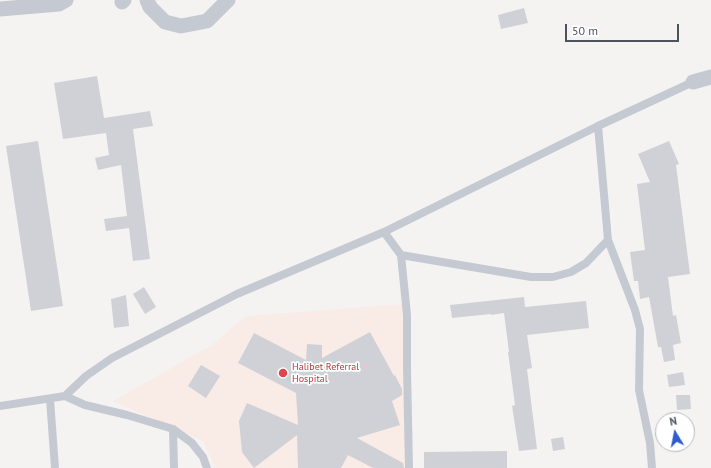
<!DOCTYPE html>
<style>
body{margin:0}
#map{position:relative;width:711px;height:468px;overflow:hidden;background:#f4f3f2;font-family:"PT Sans",sans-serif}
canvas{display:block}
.north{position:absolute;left:655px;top:412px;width:40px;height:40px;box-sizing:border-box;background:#fff;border:1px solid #b7babf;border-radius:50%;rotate:350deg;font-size:11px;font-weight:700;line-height:16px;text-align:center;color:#4c525e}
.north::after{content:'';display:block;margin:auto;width:14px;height:18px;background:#305cd0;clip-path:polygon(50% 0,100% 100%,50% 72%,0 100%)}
.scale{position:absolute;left:565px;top:24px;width:114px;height:18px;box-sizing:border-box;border:2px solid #4c525e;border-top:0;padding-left:5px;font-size:12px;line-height:14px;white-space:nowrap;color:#4c525e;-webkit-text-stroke:3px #fff;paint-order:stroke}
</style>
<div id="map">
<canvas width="711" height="468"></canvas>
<div class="north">N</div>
<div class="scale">50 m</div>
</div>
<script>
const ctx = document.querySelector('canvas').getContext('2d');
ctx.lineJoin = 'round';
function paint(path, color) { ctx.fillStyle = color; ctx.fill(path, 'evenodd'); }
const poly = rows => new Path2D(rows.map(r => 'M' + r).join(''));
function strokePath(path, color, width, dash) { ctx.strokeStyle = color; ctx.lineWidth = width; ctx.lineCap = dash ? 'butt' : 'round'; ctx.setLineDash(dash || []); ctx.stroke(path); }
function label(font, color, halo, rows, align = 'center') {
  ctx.font = font + ' "PT Sans",sans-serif'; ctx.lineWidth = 3.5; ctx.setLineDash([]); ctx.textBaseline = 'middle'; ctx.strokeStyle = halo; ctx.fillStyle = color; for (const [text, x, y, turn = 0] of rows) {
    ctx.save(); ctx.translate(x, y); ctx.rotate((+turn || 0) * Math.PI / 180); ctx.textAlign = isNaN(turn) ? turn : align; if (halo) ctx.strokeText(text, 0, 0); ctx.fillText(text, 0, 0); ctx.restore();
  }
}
paint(poly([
 [404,304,406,468,215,468,203,441,113,401,212,345,246,316]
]), '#f9ece7');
paint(poly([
 [524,8,528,23,501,29,498,15],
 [97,76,104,118,150,111,153,126,133,129,150,259,133,261,129,228,106,231,104,219,127,216,121,165,98,170,95,158,109,155,106,133,63,139,54,83],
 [38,141,63,306,31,311,6,146],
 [669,141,679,164,676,165,690,274,668,277,673,316,676,315,681,343,673,345,675,360,664,362,661,347,658,347,649,297,640,299,638,281,634,281,630,252,645,250,637,184,650,182,638,154],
 [144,287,156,307,145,314,133,294],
 [126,295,129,326,114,328,111,299],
 [524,297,525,307,586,301,589,328,527,335,532,368,527,369,537,449,519,451,512,406,515,405,508,352,509,352,504,313,491,315,491,314,452,318,450,305],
 [370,332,394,376,395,375,402,389,402,395,392,401,400,425,357,438,403,463,404,468,373,468,348,455,341,468,298,468,297,435,254,468,242,452,239,421,247,403,298,425,296,393,238,363,254,333,306,360,307,344,322,345,322,358],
 [201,365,220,376,206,398,188,386],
 [683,372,685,385,669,387,667,375],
 [676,395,690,395,691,409,677,410],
 [563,437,565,449,553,451,551,439],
 [507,451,507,468,424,468,424,452]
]), '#d0d1d6');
strokePath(poly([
 [598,126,608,240,635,310,640,329,639,390,650,443,652,468],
 [384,232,401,255],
 [50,399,55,468],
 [0,406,65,396],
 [173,429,174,468],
 [207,468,203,457,192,443,173,429,127,415,85,405,65,396,86,376,112,358,237,294,384,232,598,126,693,82],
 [409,468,407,368,407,315,401,255,531,277,553,277,571,272,586,263,608,240]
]), '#c5cad2', 8);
strokePath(poly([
 [147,0,150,7,165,22,181,26,207,21,228,0],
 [122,2,124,0],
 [0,9,59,4,66,0],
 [693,82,711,77]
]), '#c5cad2', 15);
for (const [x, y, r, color] of [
 [283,373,5,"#e0444e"]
]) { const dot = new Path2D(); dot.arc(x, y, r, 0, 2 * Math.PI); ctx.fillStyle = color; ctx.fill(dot); strokePath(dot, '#fff', 1.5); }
label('10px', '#be3a42', '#fff', [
 ["Halibet Referral",292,367],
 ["Hospital",292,379]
], 'left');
</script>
